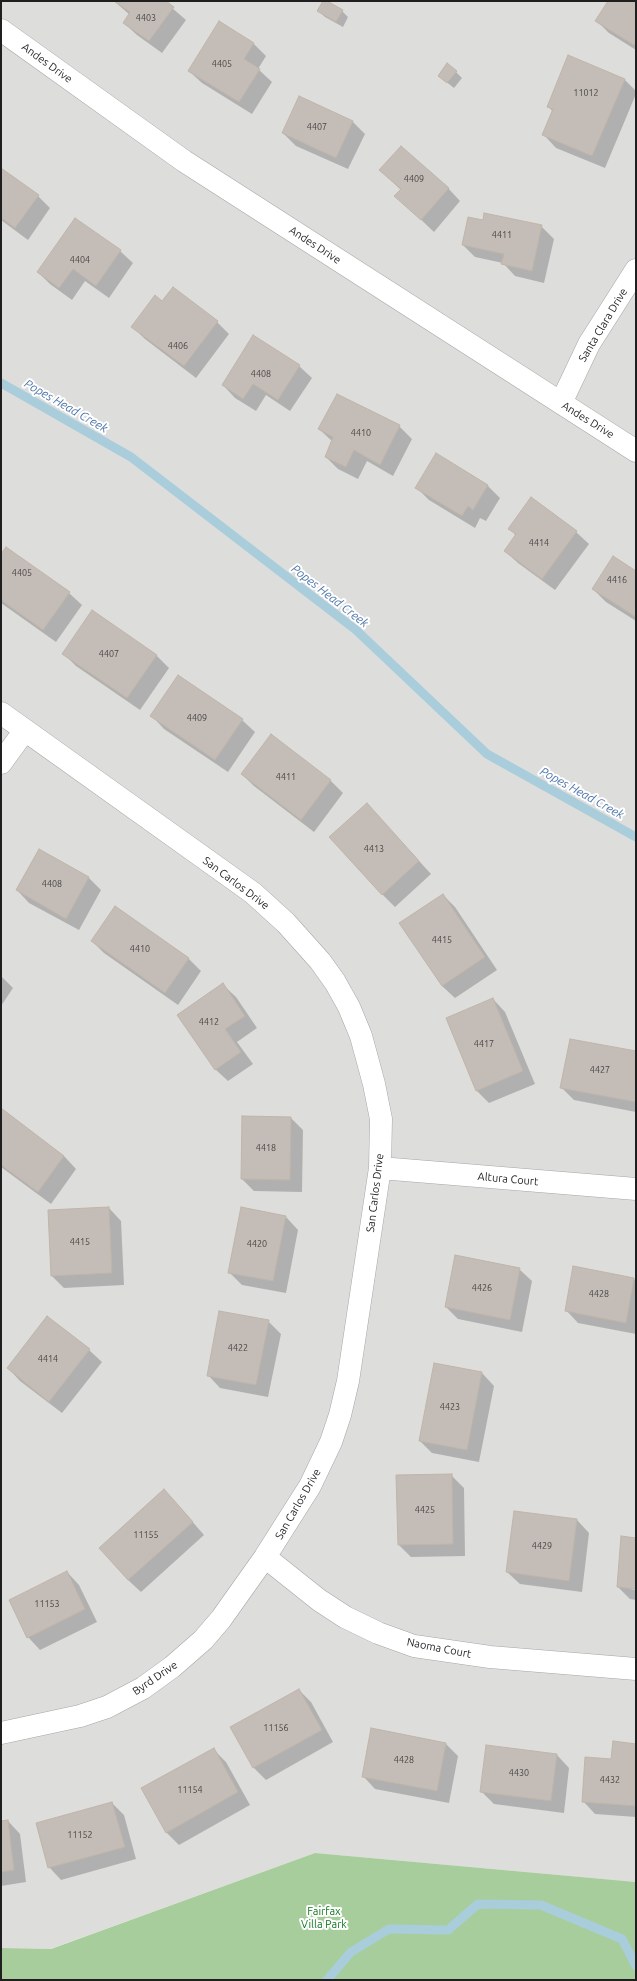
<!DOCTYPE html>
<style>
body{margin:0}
#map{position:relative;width:637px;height:1981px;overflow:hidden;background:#f0ede6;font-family:Ubuntu,sans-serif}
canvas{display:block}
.frame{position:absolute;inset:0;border:2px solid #1f1f1f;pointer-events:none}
</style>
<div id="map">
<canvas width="637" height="1981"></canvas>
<div class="frame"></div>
</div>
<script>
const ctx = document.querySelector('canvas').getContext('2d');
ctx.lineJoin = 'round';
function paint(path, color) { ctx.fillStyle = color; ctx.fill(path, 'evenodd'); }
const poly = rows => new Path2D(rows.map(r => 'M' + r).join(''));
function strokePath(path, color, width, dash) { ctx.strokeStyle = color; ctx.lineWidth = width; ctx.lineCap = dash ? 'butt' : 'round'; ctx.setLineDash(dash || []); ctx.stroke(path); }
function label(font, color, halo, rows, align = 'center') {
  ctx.font = font + ' Ubuntu,sans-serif'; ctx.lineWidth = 4; ctx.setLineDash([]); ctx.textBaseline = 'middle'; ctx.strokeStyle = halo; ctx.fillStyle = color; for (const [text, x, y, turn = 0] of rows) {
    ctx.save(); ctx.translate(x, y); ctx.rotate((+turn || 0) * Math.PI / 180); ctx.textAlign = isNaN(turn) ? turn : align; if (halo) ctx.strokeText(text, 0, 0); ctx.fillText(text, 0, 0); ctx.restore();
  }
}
paint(poly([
 [1,1,636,1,636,1882,315,1853,50,1949,1,1948]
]), '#dddddc');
paint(poly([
 [315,1853,636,1882,636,1980,1,1980,1,1948,51,1949]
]), '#a8cd9d');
paint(poly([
 [114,1,164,1,186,20,162,53,137,35,124,23,130,15],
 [324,1,342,11,348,17,343,27,325,17,319,11],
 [609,1,636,1,636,50,609,33,597,21],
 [253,43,266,56,258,69,272,82,252,114,202,83,189,71],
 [456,72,462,78,454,88,439,76],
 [624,79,636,91,636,94,605,168,556,148,544,135,553,112,548,106],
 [352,121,365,134,348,169,296,146,283,133],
 [1,169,38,196,50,208,28,240,1,220],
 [380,170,448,188,460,201,434,232,396,196,401,190],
 [75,219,120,251,133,263,109,298,85,281,72,300,50,284,38,272],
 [483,221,541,226,554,239,544,283,515,276,503,263,475,257,463,245],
 [163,302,217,322,229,334,196,378,145,339,132,326],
 [299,366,312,378,290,411,266,395,256,411,235,398,223,385],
 [399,426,412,439,393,476,367,461,358,479,338,469,326,457,333,442,319,429],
 [437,454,488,486,500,498,486,521,480,518,475,528,429,500,416,487],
 [510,529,576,532,589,544,555,590,518,563,505,551,516,536],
 [1,556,69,593,82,605,56,642,1,603],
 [636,572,636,621,606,602,593,589],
 [63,653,156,655,169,668,140,710,76,666],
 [152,716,242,720,255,732,228,772,164,729],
 [271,735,331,781,343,793,314,832,254,786,242,774],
 [367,804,431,874,395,907,382,894],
 [39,850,89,878,101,890,79,930,29,903,17,890],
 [443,895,455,907,497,970,455,998,442,986,401,924],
 [116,907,189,959,201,971,178,1005,104,953,92,941],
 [1,976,13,988,1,1006],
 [223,985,236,997,257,1028,237,1042,253,1064,228,1081,215,1069],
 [493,999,505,1012,535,1084,489,1103,476,1090],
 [636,1053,636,1112,574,1100,561,1087],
 [1,1110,64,1156,76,1169,51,1204,1,1167],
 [291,1118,303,1130,302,1192,254,1191,242,1179],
 [109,1208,121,1221,124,1285,64,1288,52,1276],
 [286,1217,298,1230,286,1293,242,1285,229,1272],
 [519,1269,532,1281,522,1332,458,1319,446,1307],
 [634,1279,636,1281,636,1334,578,1323,566,1310],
 [268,1321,281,1334,268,1397,220,1388,208,1375],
 [89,1350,102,1362,62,1413,20,1381,8,1368],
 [482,1373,494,1386,479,1462,432,1453,420,1441],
 [451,1475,464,1488,465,1556,411,1557,399,1545],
 [176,1503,204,1535,141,1592,128,1580],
 [515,1512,577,1520,589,1533,582,1592,520,1584,507,1572],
 [636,1539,636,1588,630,1587,630,1589,636,1590,636,1600,630,1599,618,1587],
 [67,1572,79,1585,97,1622,40,1650,28,1637],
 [299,1690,311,1702,333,1742,266,1780,254,1768,231,1727],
 [446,1744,458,1756,449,1803,375,1789,363,1776],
 [636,1745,636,1817,595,1814,583,1801,612,1760],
 [487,1746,557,1755,569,1768,564,1813,494,1804,481,1791],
 [213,1749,226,1762,250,1805,179,1845,166,1832],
 [112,1803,124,1815,136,1859,61,1880,49,1867],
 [8,1821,20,1834,26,1882,1,1886,1,1822]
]), '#0003');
strokePath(poly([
 [1,383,131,457,356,630,487,754,636,837],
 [327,1980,351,1952,389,1929,448,1930,478,1904,541,1905,622,1939,636,1966]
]), '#a9cddb', 9);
const building = poly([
 [114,1,166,1,174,7,149,41,123,23,130,12,114,1],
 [323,1,327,1,343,10,336,22,317,11,323,1],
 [608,1,636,1,636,42,634,45,595,21,608,1],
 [219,21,254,43,244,59,260,69,239,102,188,71,219,21],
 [568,55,625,79,592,156,542,135,553,109,547,107,568,55],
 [447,63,457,71,447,83,438,76,447,63],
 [299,96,353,121,336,158,282,133,299,96],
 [401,146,449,188,421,220,394,196,401,189,379,170,401,146],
 [1,168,39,195,15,228,1,218,1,168],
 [484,213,542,225,532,271,501,264,504,254,462,245,468,217,483,220,484,213],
 [75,218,121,250,96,286,73,269,59,288,37,272,75,218],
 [173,287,218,321,184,366,131,327,155,295,162,301,173,287],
 [253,335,300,365,278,400,253,384,243,399,222,385,253,335],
 [337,394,400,425,380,465,354,450,346,467,325,457,333,437,318,429,337,394],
 [436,453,488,485,473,510,468,506,462,516,415,488,436,453],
 [531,497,577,531,542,579,504,551,516,534,508,529,531,497],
 [6,547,70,592,43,630,1,600,1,554,6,547],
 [613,556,636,571,636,617,592,589,613,556],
 [92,610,157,655,127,698,62,654,92,610],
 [178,675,243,719,215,760,150,716,178,675],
 [271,734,331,780,301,820,241,774,271,734],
 [367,803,419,861,382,895,329,837,367,803],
 [39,849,89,877,66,919,16,890,39,849],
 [443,894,485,957,442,986,399,923,443,894],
 [115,906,189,958,165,993,91,941,115,906],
 [223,983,245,1016,225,1029,241,1052,215,1070,177,1015,223,983],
 [493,998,523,1071,476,1091,446,1018,493,998],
 [570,1039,636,1051,636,1102,560,1088,570,1039],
 [1,1108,64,1156,38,1192,1,1165,1,1108],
 [242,1116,291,1117,290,1180,241,1179,242,1116],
 [109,1207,112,1273,51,1276,48,1210,109,1207],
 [241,1207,286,1216,273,1281,228,1273,241,1207],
 [455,1255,520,1268,510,1320,445,1307,455,1255],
 [573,1266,634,1278,626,1323,565,1311,573,1266],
 [219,1311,269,1320,256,1385,207,1376,219,1311],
 [47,1316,90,1349,49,1402,7,1368,47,1316],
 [434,1363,482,1372,467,1450,419,1441,434,1363],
 [452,1474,453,1544,398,1545,396,1475,452,1474],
 [164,1489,193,1522,128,1580,99,1548,164,1489],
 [514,1511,577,1519,569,1581,506,1572,514,1511],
 [621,1536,636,1538,636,1589,617,1587,621,1536],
 [67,1571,85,1609,27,1638,9,1600,67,1571],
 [299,1689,322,1730,253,1768,230,1727,299,1689],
 [371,1728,446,1743,437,1791,362,1777,371,1728],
 [613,1741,636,1744,636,1806,582,1802,585,1757,611,1759,613,1741],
 [486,1745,557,1754,551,1801,480,1792,486,1745],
 [214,1748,238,1792,166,1833,141,1788,214,1748],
 [112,1802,125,1847,48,1868,36,1823,112,1802],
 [8,1820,14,1870,1,1872,1,1821,8,1820]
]);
paint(building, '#c4bcb6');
strokePath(building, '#c1b5a9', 1);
const minor = poly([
 [1,30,184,161,636,451],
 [561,403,589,344,636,270],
 [1,713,253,893,286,923,320,961,335,982,349,1007,361,1036,374,1084,381,1119,380,1168,348,1381,340,1415,331,1442,310,1486,265,1557,221,1619,203,1640,172,1667,143,1688,107,1707,80,1716,1,1733],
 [1,763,25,730],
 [380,1168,636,1189],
 [265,1557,319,1600,345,1617,378,1633,414,1646,490,1657,636,1669]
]);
strokePath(minor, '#a6a6a6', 23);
strokePath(minor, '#fff', 22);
label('9px', '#484645', null, [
 ["4403",146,18],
 ["4405",222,64],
 ["11012",586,93],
 ["4407",317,127],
 ["4409",414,179],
 ["4411",502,235],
 ["4404",80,260],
 ["4406",178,346],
 ["4408",261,374],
 ["4410",361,433],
 ["4414",539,543],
 ["4405",22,573],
 ["4416",617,580],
 ["4407",109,654],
 ["4409",197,718],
 ["4411",286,777],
 ["4413",374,849],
 ["4408",52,884],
 ["4415",442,940],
 ["4410",140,949],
 ["4412",209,1022],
 ["4417",484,1044],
 ["4427",600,1070],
 ["4418",266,1148],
 ["4415",80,1242],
 ["4420",257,1244],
 ["4426",482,1288],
 ["4428",599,1294],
 ["4422",238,1348],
 ["4414",48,1359],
 ["4423",450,1407],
 ["4425",425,1510],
 ["11155",146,1535],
 ["4429",542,1546],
 ["11153",47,1604],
 ["11156",276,1728],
 ["4428",404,1760],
 ["4430",519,1773],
 ["4432",610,1780],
 ["11154",190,1790],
 ["11152",80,1835]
]);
label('11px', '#1f1f1f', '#fff', [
 ["Andes Drive",47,63,36],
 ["Andes Drive",315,245,33],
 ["Santa Clara Drive",603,325,-59],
 ["Andes Drive",588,420,32],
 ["San Carlos Drive",236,883,37],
 ["Altura Court",508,1179,5],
 ["San Carlos Drive",375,1193,-83],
 ["San Carlos Drive",298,1504,-60],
 ["Naoma Court",439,1648,11],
 ["Byrd Drive",155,1678,-34]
]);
label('11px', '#127920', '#fff', [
 ["Fairfax",324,1911],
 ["Villa Park",324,1924]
]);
label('italic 12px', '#5078ab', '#fff', [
 ["Popes Head Creek",66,406,30],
 ["Popes Head Creek",330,596,38],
 ["Popes Head Creek",582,793,29]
]);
</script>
